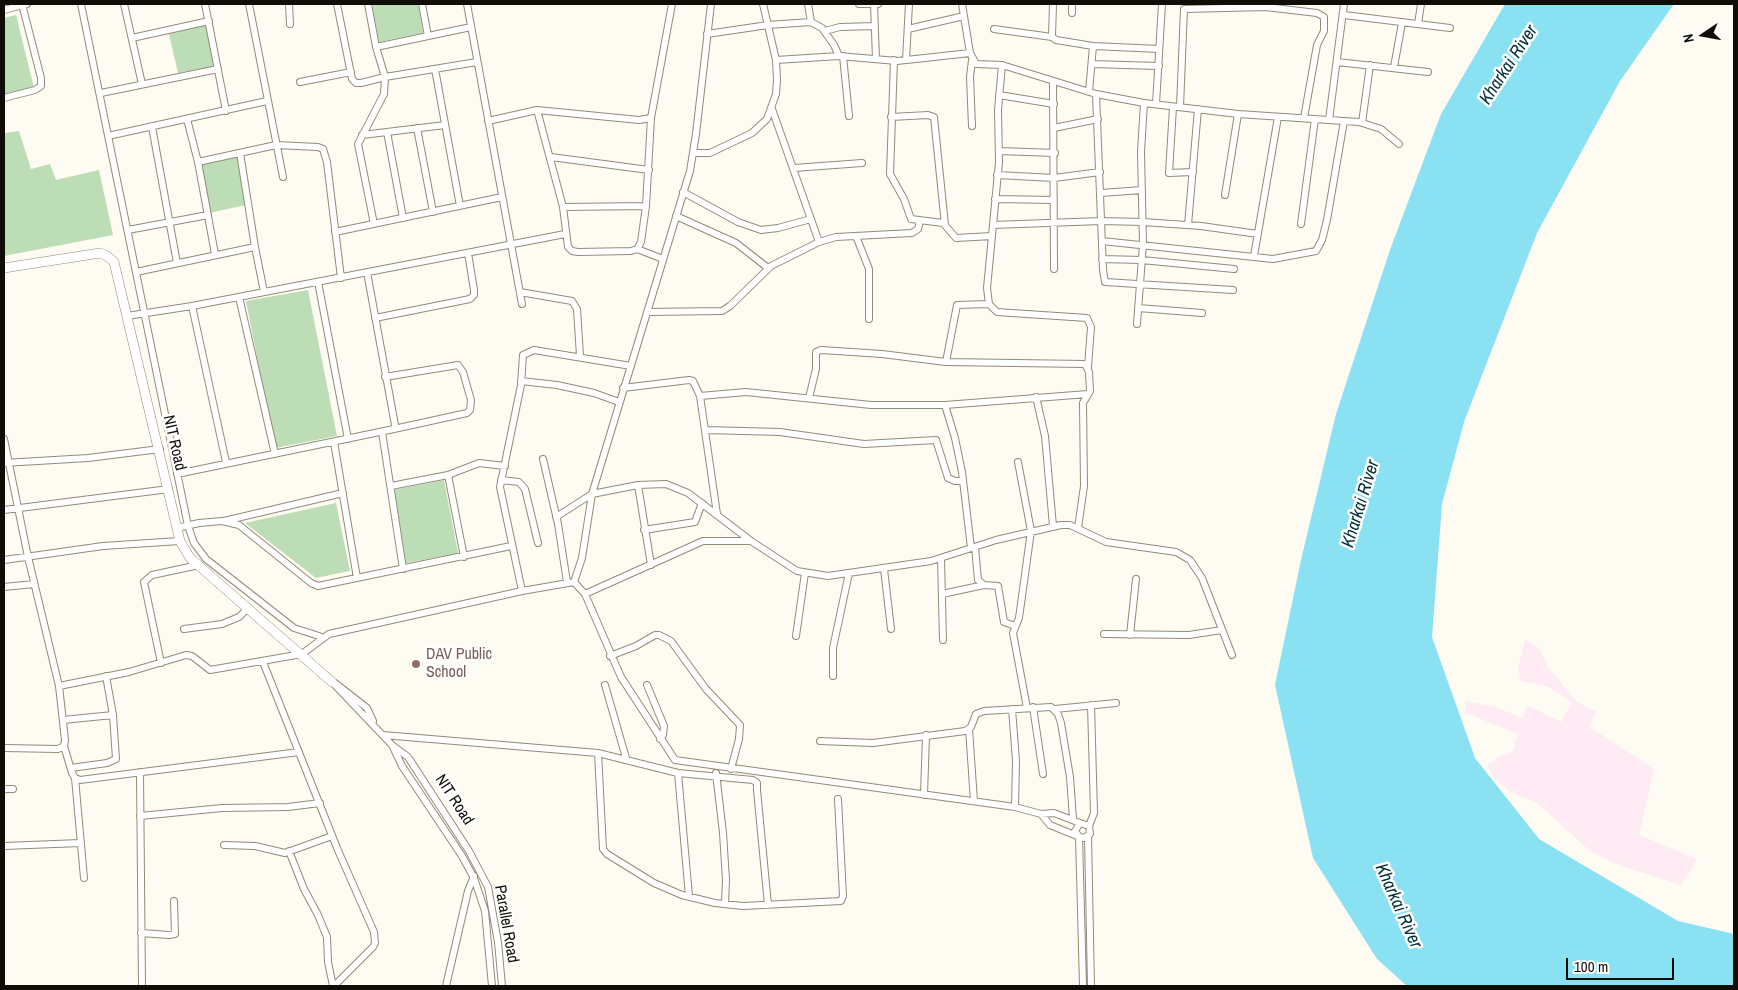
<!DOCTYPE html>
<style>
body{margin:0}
#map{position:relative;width:1738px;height:990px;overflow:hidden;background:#fefbf2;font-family:"Archivo Narrow",sans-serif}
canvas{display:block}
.frame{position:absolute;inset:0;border:5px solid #0f0d06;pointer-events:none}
.north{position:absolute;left:1678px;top:10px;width:50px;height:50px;-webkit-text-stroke:4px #fff;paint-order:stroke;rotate:258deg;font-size:14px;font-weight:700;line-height:20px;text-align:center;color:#0f0d06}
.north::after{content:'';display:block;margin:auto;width:18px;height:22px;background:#0f0d06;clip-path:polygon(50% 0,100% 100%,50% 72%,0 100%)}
.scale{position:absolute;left:1566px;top:958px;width:108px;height:22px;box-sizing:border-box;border:2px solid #0f0d06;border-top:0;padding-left:6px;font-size:15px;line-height:18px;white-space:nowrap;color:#0f0d06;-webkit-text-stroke:4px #fff;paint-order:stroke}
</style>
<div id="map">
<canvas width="1738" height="990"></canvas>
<div class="frame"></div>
<div class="north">N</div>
<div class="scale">100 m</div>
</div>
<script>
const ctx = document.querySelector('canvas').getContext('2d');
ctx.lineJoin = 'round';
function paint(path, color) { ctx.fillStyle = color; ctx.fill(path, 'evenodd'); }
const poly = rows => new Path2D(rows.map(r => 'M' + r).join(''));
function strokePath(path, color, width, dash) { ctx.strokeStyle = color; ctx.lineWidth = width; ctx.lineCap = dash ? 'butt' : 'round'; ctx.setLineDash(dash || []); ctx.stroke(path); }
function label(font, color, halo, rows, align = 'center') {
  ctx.font = font + ' "Archivo Narrow",sans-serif'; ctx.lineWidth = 5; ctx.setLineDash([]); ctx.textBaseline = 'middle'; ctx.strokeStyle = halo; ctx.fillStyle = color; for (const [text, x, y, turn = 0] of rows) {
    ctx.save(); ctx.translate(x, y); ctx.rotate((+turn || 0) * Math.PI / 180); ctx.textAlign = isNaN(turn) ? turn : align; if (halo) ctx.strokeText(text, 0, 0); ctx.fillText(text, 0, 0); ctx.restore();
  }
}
paint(poly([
 [1525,640,1539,648,1547,666,1577,702,1596,711,1590,727,1654,769,1639,835,1697,859,1681,885,1619,865,1590,851,1536,802,1511,792,1495,779,1487,765,1499,757,1513,752,1518,734,1466,713,1465,701,1495,707,1523,718,1527,705,1561,722,1572,703,1549,687,1521,681,1518,669]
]), '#feebf4');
paint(poly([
 [372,4,418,4,423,33,379,42],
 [16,15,34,88,4,95,4,18],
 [206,25,214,66,178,73,169,34],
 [19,131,31,169,50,164,56,180,99,170,113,235,4,256,4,133],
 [237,156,246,205,209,213,201,164],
 [308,290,337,436,275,448,246,301],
 [444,480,458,553,406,563,394,490],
 [336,503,350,571,316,578,245,523]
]), '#bcddb5');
paint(poly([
 [1505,4,1674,4,1620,81,1537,233,1464,422,1442,504,1432,637,1475,758,1539,839,1678,921,1734,934,1734,986,1407,986,1377,959,1313,858,1275,685,1301,560,1336,414,1390,250,1441,114]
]), '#8ae1f1');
const minor = poly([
 [81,4,188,526,194,543,206,559,294,628,322,637],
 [124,4,142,84],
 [205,4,226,111],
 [249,4,283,177],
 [289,4,290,24],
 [337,4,352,79,356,83,361,83,385,77,384,94,358,144,374,224],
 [368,4,376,47,385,77,477,62],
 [422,4,428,36],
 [467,4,522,304],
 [808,4,811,22],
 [859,4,878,4],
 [874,4,876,59],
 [962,4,970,53,976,64,1002,65,1096,94,1144,103,1238,114,1359,122,1381,129,1399,144],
 [1053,4,1052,37,1056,40,1093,46,1089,92],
 [4,10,27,4],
 [1072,13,1072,4],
 [1344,15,1450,28],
 [1418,24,1421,4],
 [908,29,964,16],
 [994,29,1052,37],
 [825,31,840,27,875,26],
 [707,34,768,25,811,22,822,28,834,45,839,56],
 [132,38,209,21],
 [1093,46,1159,49],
 [376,47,471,27],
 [843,56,849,116],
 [776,60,839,56,897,61,970,53],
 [894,60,890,174,904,199,911,219,943,223,956,238,992,236],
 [906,60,909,4],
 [1337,62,1428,72],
 [1092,64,1159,66],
 [1002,65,998,110,999,162,987,288,989,304,997,312,1087,318,1091,327,1088,367],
 [1394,67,1402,23],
 [435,69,460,206],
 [1053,81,1054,269],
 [300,82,351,72],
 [101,93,218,69],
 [1096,94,1103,270,1105,282,1233,290],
 [999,95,1054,104],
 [4,98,35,90,41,86,41,78,22,4],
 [1156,104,1162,4],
 [1173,107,1169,173,1193,172],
 [1180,107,1184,9,1266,7,1317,13,1324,17,1324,31,1317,45,1304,118],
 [772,109,819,242],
 [537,110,563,207,568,247,572,251,578,252,631,251,637,249,641,242,646,206,651,118],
 [891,117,928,115,934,117,945,225],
 [187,119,198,162,215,254],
 [1329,120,1344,4],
 [488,121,537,110,639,120,651,118,672,4],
 [1362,123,1370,65],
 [972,126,970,77,972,60],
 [152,127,177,263],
 [417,128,433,212],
 [1054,128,1098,119],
 [387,132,403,218],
 [362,135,445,125],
 [108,136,267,101],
 [999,151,1055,153],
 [240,153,255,247,264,292],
 [694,153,710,153,752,133,767,119,776,94,777,80,776,60,763,4],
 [551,157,649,170],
 [198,162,276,145,318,147,323,149,327,162,341,278],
 [794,168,862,163],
 [997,175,1054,178,1100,172],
 [683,192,738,222,761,230,778,228,811,219],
 [1101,193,1142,190],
 [1225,195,1238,114],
 [995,199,1054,200],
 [563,207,646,206],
 [676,216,736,243,768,268],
 [1301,224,1315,119],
 [993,225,1101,221,1143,222,1201,226,1258,234],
 [1188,225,1198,109],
 [128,230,208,215],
 [335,232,502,197],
 [856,236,869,269,869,319],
 [1102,241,1273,259,1316,251,1322,240,1327,220,1344,121],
 [637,249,663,259],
 [1254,256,1278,117],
 [1102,259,1142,260,1234,269],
 [136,272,255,247],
 [318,282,348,439],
 [520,292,572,301,577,309,580,356],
 [239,297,275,454],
 [192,306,226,462],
 [1138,308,1202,313],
 [647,312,722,311,730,306,771,266,819,242,836,237,912,233,918,229,920,221],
 [127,316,192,306,565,234],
 [375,318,470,299,474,295,474,290,468,253],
 [1137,324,1143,244,1141,152,1144,103],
 [946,362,957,305,989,304],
 [385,377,458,365,463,372,471,400,470,410,467,413,394,429],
 [521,381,557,385,594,393,619,402],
 [623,388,689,380,693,381,700,396,717,514],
 [700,396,746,392,871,405,945,405,955,438,962,472,971,548],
 [1036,397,1045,436,1053,526],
 [809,398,816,369,816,352,821,350,882,354,946,362,1085,364,1089,372,1090,391,1083,403,1084,486,1078,528],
 [945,405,1088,394],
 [706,430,780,432,864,444,936,440,948,478,955,481,963,481],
 [382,432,403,569],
 [4,439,28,557,59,686,65,740,64,746,58,749,4,748],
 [334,442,357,578],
 [543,459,558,524,567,582],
 [1018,462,1031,531,1019,618,1013,633,1027,708],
 [4,463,88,458,160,449],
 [177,474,394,429,395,425,367,272],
 [448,475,479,463,505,466],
 [501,480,519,482,525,489,538,543],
 [638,485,651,565],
 [391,486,448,475,464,557],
 [4,510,169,489],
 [556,517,592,494,638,485,666,484,688,493,751,541,797,571,828,576,931,561,996,540,1061,525,1070,525,1106,542,1176,552,1190,560,1202,578,1232,655],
 [224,521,343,493],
 [177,528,199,523,222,521,239,525,311,583,318,586,511,546],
 [644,530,695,522,702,503],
 [975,547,978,580,984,585,998,586,1004,622,1015,626],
 [941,558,943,640],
 [4,560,103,546,180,541],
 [884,569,891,629],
 [574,582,582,558,592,494,690,171,696,134,711,4],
 [4,587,34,584],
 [522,591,500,487,521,385,523,355,534,350,631,366],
 [585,594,703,541,751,541],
 [942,594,984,585],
 [184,629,222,624,239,617,247,609],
 [1104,634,1189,635,1222,630],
 [1130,635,1136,579],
 [796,636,805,573],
 [610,656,636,646,655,635,659,635,671,641,706,689,740,725,739,739,731,769],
 [263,662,337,848,374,932,375,943,373,947,334,986],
 [161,663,144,582,152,575,199,565],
 [833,676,833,648,849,573],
 [332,682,392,745,402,766,462,856,474,878,485,911,492,986],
 [335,683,367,708,373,721],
 [605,685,626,758],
 [647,685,664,726,663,735,660,739],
 [59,686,129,672,186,655,192,656,210,670,302,654,329,634,522,591,574,582,585,594,621,677,675,760,1015,807,1041,814,1054,813,1080,823],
 [1033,707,1043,774],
 [1012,709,1016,761,1015,807],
 [1055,709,1116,703],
 [63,720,113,715],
 [969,729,974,801],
 [383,735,598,753,678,773,753,780,757,783,757,790,768,905],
 [820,741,873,743,965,731,971,727,976,714,984,711,1051,707,1058,714,1061,723,1070,777,1073,819],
 [64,746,72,773,75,778,80,780,299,752],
 [393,746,408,757,469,851,488,887,498,942,502,986],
 [598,753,603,849,607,854,654,883,682,895,715,903,743,906,841,901,843,896,838,799],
 [71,768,107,763,116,759,113,715,106,676],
 [140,772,142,986],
 [678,773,689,896],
 [716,773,723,833,726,880,725,904],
 [75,778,84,878],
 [4,789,13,789],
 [924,795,926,735],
 [1041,814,1050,825,1077,836],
 [140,816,222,808,288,807,320,803],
 [1088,836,1091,986],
 [1079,837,1084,838,1090,834,1089,826,1094,813,1091,705],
 [224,845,255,846,285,853,332,836],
 [4,846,80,843],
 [289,851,304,889,318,915,327,937,328,962,333,986],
 [141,933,169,935,175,934,174,901],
 [446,986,468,891,474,876],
 [1083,986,1079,837,1075,831,1080,823,1089,826]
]);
const secondary = poly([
 [4,268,100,253,107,256,114,262,180,541,190,558,332,682]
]);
strokePath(minor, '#928b76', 8);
strokePath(secondary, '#928b76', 10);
strokePath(minor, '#fff', 6);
strokePath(secondary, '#fff', 9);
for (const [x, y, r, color] of [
 [416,664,5,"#8d6e63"]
]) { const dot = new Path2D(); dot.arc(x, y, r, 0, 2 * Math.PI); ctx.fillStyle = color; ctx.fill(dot); strokePath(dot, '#fff', 2); }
label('16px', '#0f0d06', '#fff', [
 ["NIT Road",174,443,77],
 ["NIT Road",454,800,57],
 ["Parallel Road",506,924,80]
]);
label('16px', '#785e54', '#fff', [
 ["DAV Public",426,655],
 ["School",426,673]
], 'left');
label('italic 18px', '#043037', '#fff', [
 ["Kharkai River",1509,65,-57],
 ["Kharkai River",1361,504,-73],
 ["Kharkai River",1398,906,66]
]);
</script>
